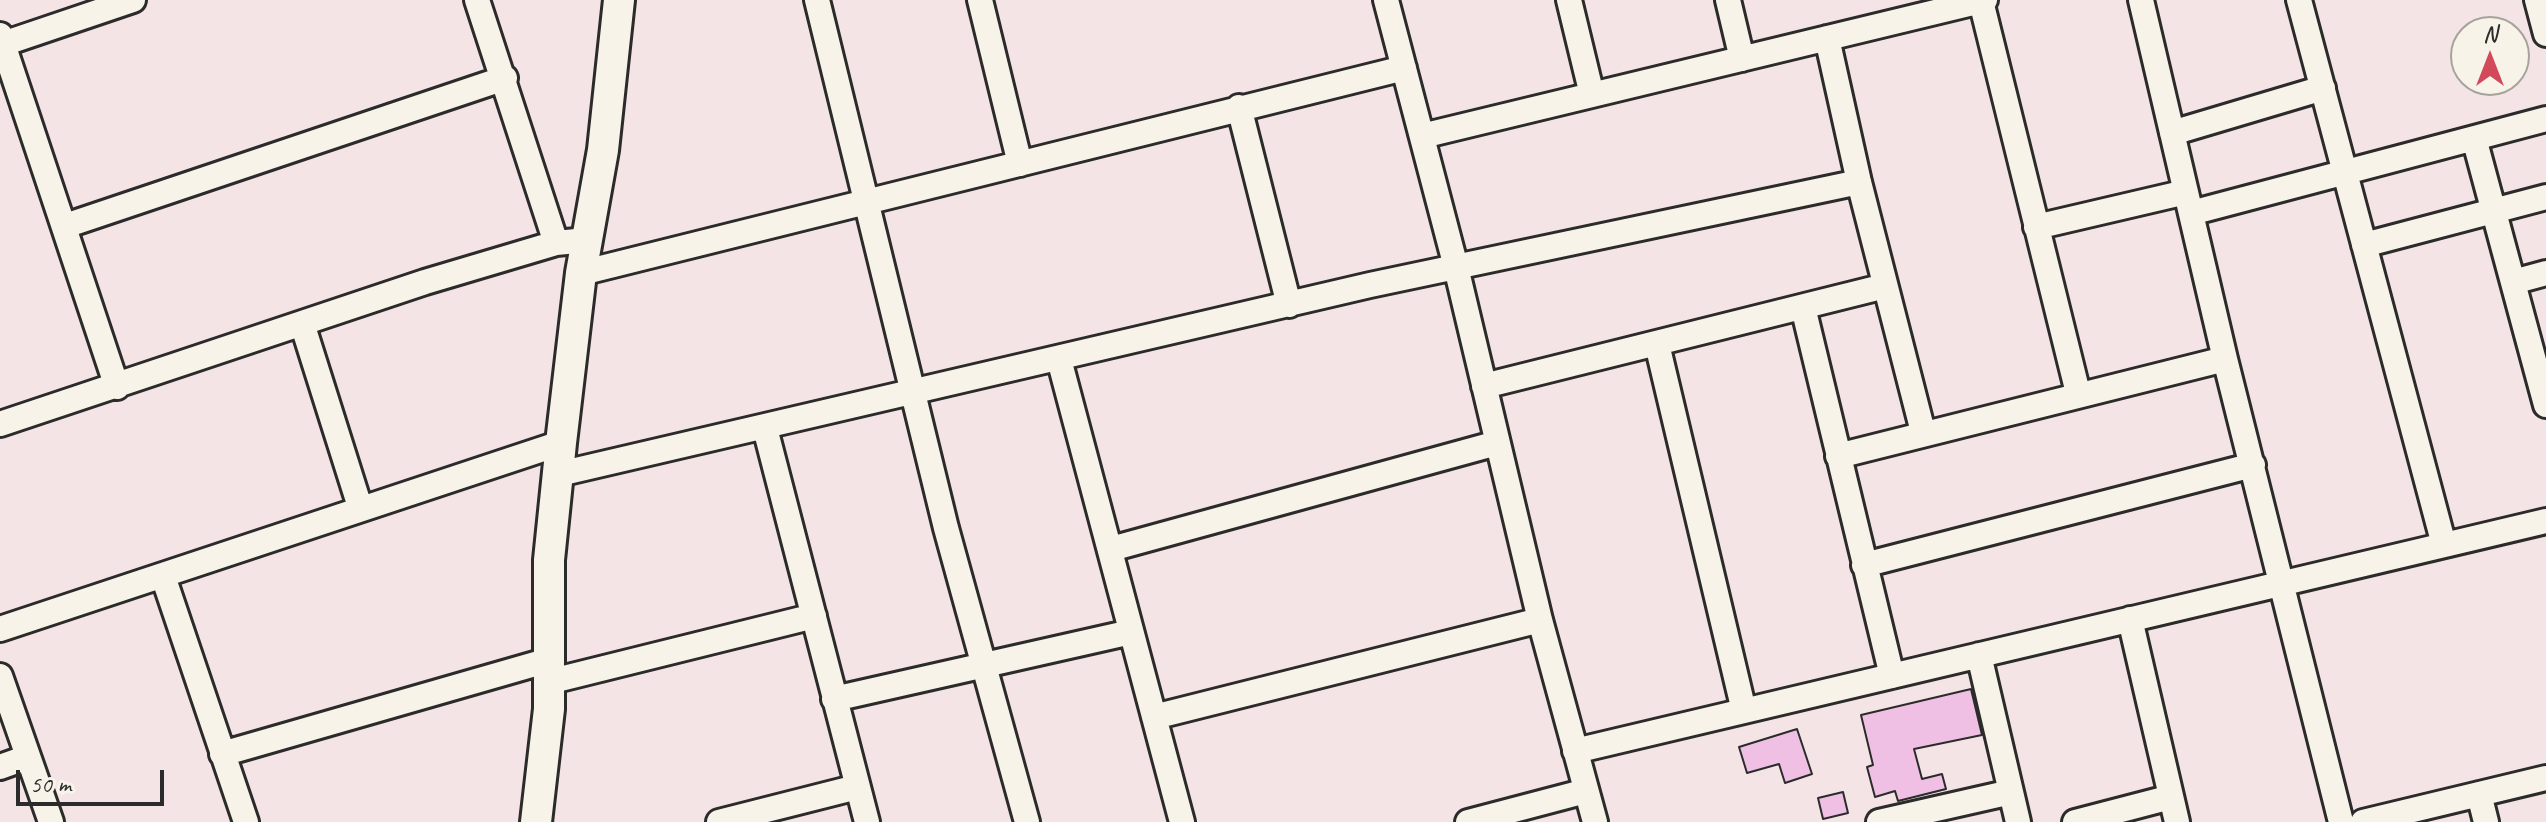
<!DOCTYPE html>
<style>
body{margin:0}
#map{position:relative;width:2546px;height:822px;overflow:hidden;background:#f5e4e6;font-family:Caveat,sans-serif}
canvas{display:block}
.north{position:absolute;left:2450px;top:16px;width:80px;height:80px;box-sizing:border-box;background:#f7f3e8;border:2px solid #a5a39c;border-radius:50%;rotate:0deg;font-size:22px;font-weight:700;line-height:32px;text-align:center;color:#2b2b2b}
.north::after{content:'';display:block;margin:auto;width:28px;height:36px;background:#d1495b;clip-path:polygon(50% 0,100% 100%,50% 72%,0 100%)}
.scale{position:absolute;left:16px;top:770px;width:148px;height:36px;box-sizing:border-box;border:4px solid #2b2b2b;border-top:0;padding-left:10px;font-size:24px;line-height:28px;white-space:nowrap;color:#2b2b2b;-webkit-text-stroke:6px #f7f3e8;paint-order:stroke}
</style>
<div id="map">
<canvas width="2546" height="822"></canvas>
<div class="north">N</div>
<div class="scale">50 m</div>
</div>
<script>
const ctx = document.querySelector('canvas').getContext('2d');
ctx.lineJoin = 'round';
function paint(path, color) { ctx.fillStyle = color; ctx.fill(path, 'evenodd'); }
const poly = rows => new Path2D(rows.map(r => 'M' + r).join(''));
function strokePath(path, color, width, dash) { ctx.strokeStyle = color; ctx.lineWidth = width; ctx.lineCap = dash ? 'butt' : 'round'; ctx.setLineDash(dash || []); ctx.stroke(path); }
const building = poly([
 [1971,689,1982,735,1914,749,1922,779,1942,774,1946,789,1898,801,1895,791,1875,797,1867,767,1873,765,1861,715,1971,689],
 [1797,729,1812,774,1785,783,1779,764,1747,773,1739,747,1797,729],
 [1843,792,1848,813,1823,819,1818,798,1843,792]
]);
paint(building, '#efc0e3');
strokePath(building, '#2b2b2b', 2);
const minor = poly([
 [477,0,556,243],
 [817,0,946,528,1027,822],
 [980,0,1020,164],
 [1386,0,1456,267,1540,620,1595,822],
 [1569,0,1592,95],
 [1728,0,1742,59],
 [2141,0,2225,359,2341,822],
 [2299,0,2444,545],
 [2537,0,2546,34],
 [1981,1,2078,393],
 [0,35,117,387],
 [1827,38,1859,182,1923,432],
 [0,45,133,0],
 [1239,107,1289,305],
 [2172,133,2323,88],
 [1422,136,1985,0],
 [2474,138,2546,405],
 [2191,213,2546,119],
 [65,226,505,78],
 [2036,227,2186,192],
 [2364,245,2546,197],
 [581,273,1404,68],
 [2513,282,2546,273],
 [1803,307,1892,676],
 [302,323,360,507],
 [1657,344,1744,711],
 [1059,359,1182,822],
 [1484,386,1885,286],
 [0,424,425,282,556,243,587,240],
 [765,428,867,822],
 [1838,456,2225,359],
 [559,474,1370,285,1859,182],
 [1111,549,1497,443],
 [1864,565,2253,465],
 [163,576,246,822],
 [2130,619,2177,822],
 [0,629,561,443],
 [1979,655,2018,822],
 [0,676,51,822],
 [548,682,814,616],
 [834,699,1131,632],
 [1154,717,1540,620],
 [1575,751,2546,521],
 [222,754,549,660],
 [0,767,28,757],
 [2479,794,2486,822],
 [719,822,857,787],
 [1468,822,1586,791],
 [1879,822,2011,792],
 [2075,822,2171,797],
 [2363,822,2546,778]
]);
const major = poly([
 [536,822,549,709,549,560,561,443,581,273,603,150,619,0]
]);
strokePath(minor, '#2b2b2b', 30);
strokePath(major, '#2b2b2b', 36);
strokePath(minor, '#f7f3e8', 24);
strokePath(major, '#f7f3e8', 30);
</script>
